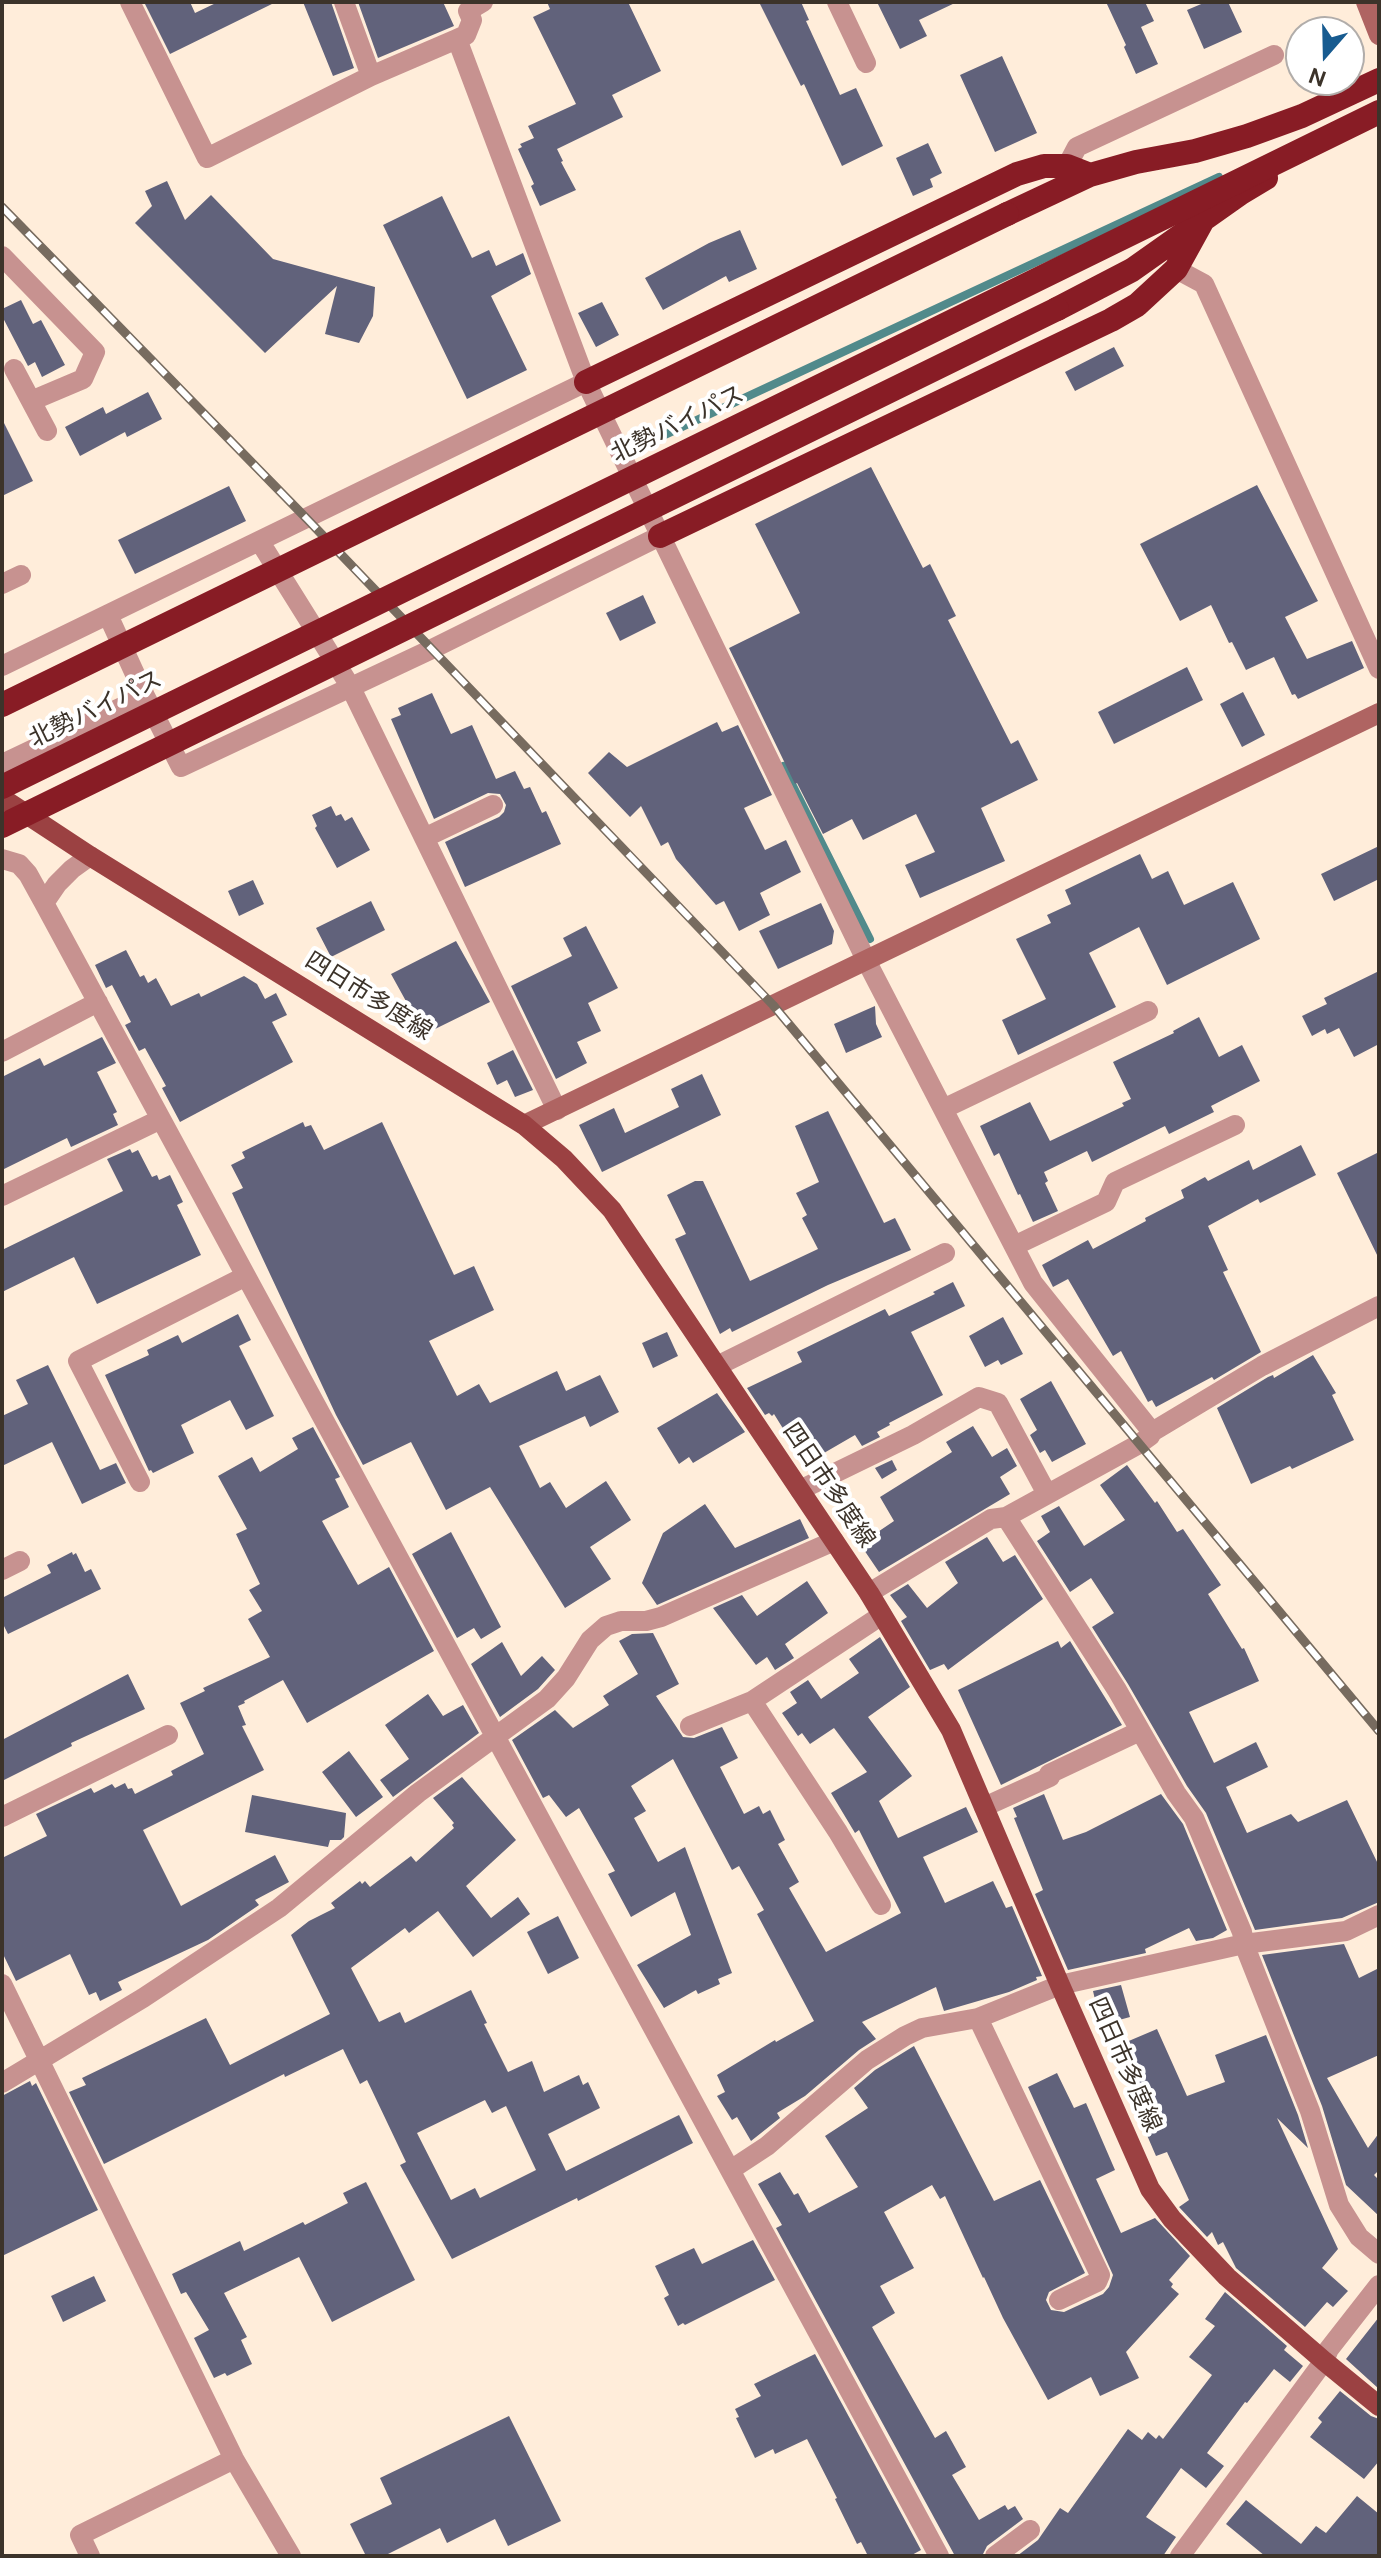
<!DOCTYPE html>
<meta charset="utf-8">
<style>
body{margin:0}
#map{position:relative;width:1381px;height:2558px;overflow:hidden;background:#ffedda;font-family:"DM Sans",sans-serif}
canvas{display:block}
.frame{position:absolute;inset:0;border:4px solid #3c332a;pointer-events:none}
.north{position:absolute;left:1285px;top:16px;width:80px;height:80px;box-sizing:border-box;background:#fff;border:2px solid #b1adaa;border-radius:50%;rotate:200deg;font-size:22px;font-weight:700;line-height:32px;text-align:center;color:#3c332a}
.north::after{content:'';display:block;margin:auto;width:28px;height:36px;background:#175b90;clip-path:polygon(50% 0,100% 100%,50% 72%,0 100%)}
</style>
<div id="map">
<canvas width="1381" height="2558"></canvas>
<div class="frame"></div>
<div class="north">N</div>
</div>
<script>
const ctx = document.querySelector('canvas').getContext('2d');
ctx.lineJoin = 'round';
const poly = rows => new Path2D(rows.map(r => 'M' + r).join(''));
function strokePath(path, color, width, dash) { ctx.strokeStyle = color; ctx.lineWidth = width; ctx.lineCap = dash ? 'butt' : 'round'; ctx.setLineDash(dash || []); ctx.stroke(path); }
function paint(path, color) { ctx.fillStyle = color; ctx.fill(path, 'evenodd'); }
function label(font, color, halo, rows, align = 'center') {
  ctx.font = font + ' "DM Sans","Noto Sans JP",sans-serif'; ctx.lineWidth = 8; ctx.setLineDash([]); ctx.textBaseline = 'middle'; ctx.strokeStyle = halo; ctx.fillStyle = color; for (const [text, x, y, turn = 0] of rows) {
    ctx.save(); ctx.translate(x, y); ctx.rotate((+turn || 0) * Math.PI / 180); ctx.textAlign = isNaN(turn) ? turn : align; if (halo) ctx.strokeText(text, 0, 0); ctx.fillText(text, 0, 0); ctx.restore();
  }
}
strokePath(poly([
 [628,457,626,453,1219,177],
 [783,766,870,939]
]), '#518a8b', 8);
paint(poly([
 [144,2,190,2,195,13,218,2,276,2,170,54],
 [303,2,331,2,354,68,333,76],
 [358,2,443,2,454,26,378,58],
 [547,2,628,2,661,71,612,95,623,117,557,149,563,161,561,162,576,190,540,206,531,186,534,184,518,149,522,147,520,144,534,138,528,126,576,104,533,17,550,9],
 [759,2,801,2,809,20,806,21,840,95,856,88,883,146,842,166,804,84,801,86],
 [877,2,957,2,919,20,927,36,900,49],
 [1106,2,1145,2,1154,21,1141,27,1158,64,1136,74,1124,47,1126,45],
 [1206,2,1228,2,1242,32,1204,49,1187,10],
 [1002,56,1037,133,995,152,960,75],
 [928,143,942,173,930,179,933,187,913,196,896,158],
 [167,181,185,220,211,195,273,259,375,287,373,316,359,343,325,334,337,286,265,353,135,223,152,206,145,191],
 [442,196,472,258,489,250,496,266,523,253,531,274,491,296,527,370,467,399,383,225],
 [740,230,757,269,729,282,726,276,663,310,645,278,709,243],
 [21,300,33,324,41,320,65,365,42,377,35,362,28,366,2,316,2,309],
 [602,302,619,335,596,347,578,313],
 [1114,347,1124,366,1075,391,1065,372],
 [148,392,162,419,127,437,125,432,80,456,65,427,103,407,106,414],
 [2,419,33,481,2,496],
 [871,467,923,568,930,564,956,616,948,620,1011,744,1018,740,1038,780,981,808,1005,861,920,898,905,865,935,852,916,814,863,840,852,819,823,834,797,783,795,784,729,648,800,613,755,524],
 [1257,485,1318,601,1285,617,1307,659,1352,641,1364,668,1298,699,1295,694,1292,695,1274,657,1246,670,1232,642,1229,643,1211,605,1180,621,1140,544],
 [229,486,246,521,135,574,118,540],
 [643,595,656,623,620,641,606,613],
 [1187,667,1203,700,1114,744,1098,712],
 [1243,692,1265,735,1242,747,1220,704],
 [432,693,451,734,472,725,496,779,515,771,524,789,530,787,542,813,546,811,561,844,465,887,445,842,499,817,504,812,506,805,500,794,488,793,434,819,391,719,401,715,398,708],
 [717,722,722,732,738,725,772,795,744,808,765,850,786,840,801,872,760,893,770,915,739,931,724,901,716,905,676,859,668,842,661,846,641,806,630,817,588,773,609,752,627,767],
 [331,806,336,816,341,814,345,821,352,817,370,850,337,868,315,828,317,826,312,815],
 [1379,846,1379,879,1334,901,1321,874],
 [1140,854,1152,879,1168,871,1184,905,1233,882,1260,939,1167,985,1139,927,1089,953,1116,1007,1018,1055,1002,1020,1046,999,1016,939,1051,923,1047,915,1071,904,1065,890],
 [253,880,264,904,239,916,228,891],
 [371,901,385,930,331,957,316,928],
 [821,903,834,931,832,944,778,969,759,931],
 [586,926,618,988,588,1003,601,1031,577,1042,587,1063,556,1079,511,986,572,956,563,938],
 [456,941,490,1002,433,1030,432,1028,423,1032,391,974],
 [126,950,140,977,144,975,148,983,156,978,171,1006,199,993,201,997,244,976,257,984,265,999,276,993,287,1015,272,1022,293,1062,180,1122,162,1088,166,1086,145,1048,139,1051,125,1025,131,1022,112,985,106,988,95,965],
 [1379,971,1379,1044,1354,1057,1339,1028,1327,1034,1325,1029,1312,1036,1302,1016,1327,1004,1324,998],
 [875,1006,876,1024,882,1037,846,1053,834,1024],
 [1199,1017,1219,1057,1242,1045,1260,1081,1211,1106,1214,1112,1169,1134,1165,1126,1092,1162,1087,1151,1044,1172,1048,1181,1045,1183,1058,1211,1033,1222,1020,1194,1018,1195,999,1153,994,1156,980,1126,1030,1102,1050,1141,1124,1106,1122,1103,1131,1099,1113,1062,1174,1033,1173,1031],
 [102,1037,116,1063,97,1072,117,1112,113,1114,118,1125,71,1147,67,1138,2,1170,2,1077,40,1058,44,1066],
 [513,1050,533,1090,515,1097,507,1080,497,1085,487,1063],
 [702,1074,721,1115,602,1172,579,1125,614,1108,625,1133,679,1107,671,1089],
 [828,1111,884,1223,895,1218,911,1250,828,1285,732,1332,730,1328,720,1334,675,1239,686,1234,667,1195,695,1181,703,1181,750,1281,818,1249,802,1218,807,1215,796,1193,819,1182,795,1126],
 [303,1122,305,1127,311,1125,324,1150,382,1122,454,1275,474,1266,494,1310,429,1341,457,1396,479,1384,490,1403,557,1371,566,1391,600,1375,619,1412,590,1427,585,1416,519,1446,540,1488,550,1482,566,1508,606,1481,631,1520,590,1547,611,1579,565,1608,490,1487,446,1510,411,1442,363,1465,336,1415,232,1193,243,1188,231,1165,245,1158,242,1152],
 [1301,1145,1316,1175,1260,1203,1258,1199,1208,1226,1228,1270,1223,1272,1261,1352,1214,1380,1212,1377,1156,1407,1152,1400,1148,1402,1121,1351,1113,1356,1068,1279,1053,1287,1042,1265,1088,1240,1093,1249,1146,1221,1145,1218,1184,1198,1181,1190,1205,1177,1208,1181,1249,1160,1253,1170],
 [130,1149,132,1153,138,1150,152,1177,157,1175,159,1180,170,1175,183,1202,177,1205,201,1255,97,1304,74,1257,2,1292,2,1250,123,1191,107,1159],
 [1379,1152,1379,1259,1337,1173],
 [953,1282,965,1306,911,1332,943,1395,889,1423,890,1425,877,1432,880,1437,862,1446,855,1435,805,1464,774,1414,772,1416,769,1413,765,1415,747,1388,802,1362,797,1352,885,1309,889,1316,935,1294,933,1292],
 [238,1314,251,1340,239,1346,274,1416,246,1430,230,1400,181,1425,194,1453,153,1473,151,1470,149,1471,105,1375,149,1355,147,1350,178,1335,182,1343],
 [1003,1317,1023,1354,1001,1365,998,1360,985,1367,969,1336],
 [667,1332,678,1356,653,1368,642,1343],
 [1313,1355,1336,1393,1332,1395,1354,1440,1292,1469,1290,1466,1251,1484,1217,1408,1268,1377,1273,1375,1274,1378],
 [48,1365,100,1470,116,1463,126,1483,82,1504,52,1442,2,1466,2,1416,28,1404,16,1380],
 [1051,1381,1086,1444,1052,1462,1045,1450,1040,1453,1030,1435,1037,1430,1020,1399],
 [717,1393,745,1432,693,1463,689,1457,679,1464,657,1428],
 [973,1426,992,1457,1007,1448,1017,1466,1000,1477,1010,1494,879,1572,860,1544,894,1521,880,1497,952,1452,946,1442],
 [313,1427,340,1477,335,1479,349,1507,322,1521,358,1585,389,1567,434,1651,307,1723,283,1680,244,1701,245,1703,238,1706,246,1725,242,1726,264,1770,143,1830,181,1906,275,1855,289,1882,255,1900,259,1905,208,1940,118,1982,122,1990,100,2001,96,1992,89,1995,70,1954,16,1981,2,1952,2,1858,47,1836,36,1814,91,1788,94,1793,112,1784,115,1788,125,1783,128,1789,132,1788,135,1794,173,1775,171,1771,204,1754,180,1703,205,1691,203,1688,270,1657,248,1619,262,1611,249,1590,260,1584,236,1534,247,1529,218,1476,252,1457,260,1472,298,1449,292,1438],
 [892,1460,897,1470,882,1479,875,1468],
 [1127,1465,1155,1503,1157,1501,1177,1532,1183,1529,1221,1585,1208,1594,1242,1649,1244,1648,1259,1681,1189,1712,1214,1763,1256,1742,1268,1767,1226,1787,1247,1833,1291,1814,1298,1822,1347,1800,1379,1866,1379,1902,1342,1918,1255,1930,1206,1813,1187,1786,1128,1684,1092,1627,1114,1613,1091,1578,1070,1592,1037,1541,1050,1532,1041,1516,1059,1506,1084,1546,1125,1520,1100,1485],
 [705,1504,735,1548,800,1519,809,1538,657,1605,642,1583,663,1533],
 [451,1532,501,1627,481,1639,474,1628,457,1638,412,1554],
 [987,1537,1003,1562,1015,1555,1043,1599,948,1670,944,1664,930,1670,901,1621,907,1617,890,1595,908,1584,927,1608,958,1583,945,1562],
 [72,1552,73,1555,76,1553,85,1572,91,1569,101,1589,8,1634,2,1622,2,1598,51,1573,47,1565],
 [807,1581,828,1613,785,1644,794,1658,775,1670,767,1657,756,1665,713,1608,742,1595,757,1616],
 [653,1633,679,1684,656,1696,683,1737,694,1738,722,1727,738,1758,720,1767,744,1814,759,1806,763,1814,770,1810,785,1840,778,1844,799,1882,789,1888,826,1952,901,1913,859,1830,855,1833,831,1793,867,1772,834,1728,810,1744,802,1733,798,1736,782,1713,797,1703,790,1692,808,1680,821,1699,859,1673,849,1659,880,1637,910,1687,868,1717,912,1776,879,1801,898,1838,966,1807,978,1832,923,1857,945,1903,993,1881,1006,1908,1012,1906,1042,1976,1036,1977,1037,1980,1009,1992,944,2011,936,1987,862,2022,876,2039,859,2050,805,2096,777,2113,780,2118,751,2141,737,2117,732,2120,717,2096,725,2092,717,2075,775,2040,776,2042,814,2021,757,1914,764,1910,739,1866,732,1870,673,1759,631,1786,646,1811,634,1818,658,1862,685,1847,732,1973,718,1979,720,1984,698,1994,696,1990,664,2008,637,1965,691,1935,675,1892,631,1917,608,1874,615,1871,579,1808,566,1817,549,1795,543,1798,512,1740,555,1710,573,1728,609,1705,603,1696,638,1674,619,1641,632,1634],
 [1058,1641,1061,1648,1070,1641,1122,1725,1001,1785,958,1690],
 [502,1642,521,1676,542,1656,555,1670,538,1689,500,1717,471,1664],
 [128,1674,145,1709,71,1743,72,1746,2,1781,2,1740],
 [428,1694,443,1716,463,1705,479,1733,393,1797,380,1780,409,1759,385,1725],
 [349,1751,383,1797,356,1817,322,1772],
 [462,1777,516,1840,466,1886,491,1918,518,1897,530,1914,473,1957,438,1911,409,1933,405,1928,351,1968,379,2022,400,2012,405,2023,471,1990,487,2023,484,2024,508,2072,532,2061,544,2092,579,2075,583,2085,588,2082,600,2108,548,2134,566,2171,679,2115,693,2143,578,2201,577,2198,452,2259,400,2165,406,2162,367,2080,360,2084,343,2049,285,2077,284,2074,104,2164,69,2092,86,2085,82,2078,206,2018,230,2065,330,2014,291,1935,309,1921,335,1908,331,1903,360,1881,362,1884,365,1881,370,1887,411,1856,416,1862,454,1828,452,1825,454,1823,433,1798],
 [485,2100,492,2113,506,2106,536,2170,480,2198,475,2188,451,2200,417,2133],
 [1044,1794,1063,1840,1086,1832,1161,1794,1183,1824,1227,1930,1213,1938,1196,1941,1189,1928,1145,1949,1146,1953,1068,1970,1035,1894,1043,1890,1014,1818,1017,1817,1013,1808],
 [252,1795,346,1813,344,1837,341,1840,330,1840,328,1847,245,1832],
 [558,1916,579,1958,548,1974,527,1932],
 [1344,1944,1359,1978,1379,1968,1379,2055,1327,2078,1368,2148,1379,2133,1379,2170,1374,2175,1379,2180,1379,2216,1346,2185,1322,2106,1262,1955],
 [1121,1985,1130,2017,1101,2025,1093,1991],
 [1157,2029,1187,2096,1225,2082,1215,2055,1266,2035,1298,2115,1308,2148,1277,2118,1338,2249,1322,2268,1348,2291,1333,2307,1327,2302,1305,2327,1236,2268,1223,2242,1218,2245,1212,2232,1207,2237,1179,2207,1189,2200,1167,2152,1156,2156,1143,2126,1152,2123,1131,2076,1138,2073,1124,2043],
 [914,2046,994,2201,1040,2180,1085,2273,1049,2292,1046,2300,1051,2310,1064,2312,1103,2294,1109,2287,1113,2275,1028,2087,1057,2073,1074,2108,1086,2103,1115,2170,1096,2179,1121,2233,1155,2218,1190,2256,1169,2280,1173,2284,1171,2287,1179,2294,1126,2352,1139,2378,1100,2396,1091,2377,1048,2400,1003,2318,984,2277,983,2278,945,2196,940,2199,932,2185,884,2212,914,2268,880,2286,895,2313,872,2327,935,2438,946,2431,966,2467,952,2475,979,2520,1005,2505,1008,2510,1015,2506,1023,2519,987,2546,982,2556,955,2556,776,2228,782,2225,758,2184,780,2172,794,2195,798,2193,809,2213,858,2187,825,2136,868,2108,854,2088,875,2070],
 [30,2081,32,2086,36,2083,98,2210,2,2256,2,2096],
 [366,2182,415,2280,332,2322,299,2257,224,2293,247,2337,241,2340,252,2364,227,2376,225,2373,214,2378,194,2338,209,2330,186,2292,181,2294,172,2274,240,2241,244,2251,303,2222,305,2225,348,2203,343,2193],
 [753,2240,775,2280,685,2325,683,2323,678,2326,664,2298,669,2295,655,2266,694,2248,702,2264],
 [94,2276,106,2301,63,2322,51,2296],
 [1225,2292,1287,2346,1284,2350,1303,2366,1290,2382,1274,2369,1247,2403,1245,2402,1207,2453,1224,2466,1206,2488,1181,2468,1146,2517,1176,2537,1163,2556,1017,2556,1038,2540,1060,2508,1068,2513,1128,2429,1142,2440,1148,2432,1156,2439,1159,2435,1163,2439,1212,2375,1189,2357,1215,2326,1205,2319],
 [1379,2317,1379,2389,1346,2359],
 [815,2354,921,2550,910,2556,868,2556,861,2542,857,2544,835,2499,837,2498,807,2439,775,2454,773,2449,755,2458,736,2418,739,2417,735,2409,761,2396,754,2384],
 [1340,2391,1371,2416,1379,2419,1379,2461,1364,2479,1310,2437,1322,2422,1318,2418],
 [509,2416,561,2521,508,2546,495,2519,447,2543,440,2528,384,2556,366,2556,350,2524,392,2504,380,2478],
 [1357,2496,1379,2514,1379,2556,1265,2556,1226,2524,1246,2500,1301,2544,1316,2526,1326,2533]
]), '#61627b');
strokePath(poly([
 [130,2,207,158,371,76,457,39,586,382,867,962,1033,1283,1152,1432],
 [344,2,371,76],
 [837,2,866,63],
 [457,39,466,35,472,20,468,11,483,2],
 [1067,166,1077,147,1274,55],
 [2,256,95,352,83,379,31,401],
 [1176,269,1204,284,1379,669],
 [14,369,47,431],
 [260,542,350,686,557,1110],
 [2,584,21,575],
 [108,615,145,696,181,767,432,649,660,536],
 [2,666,586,382],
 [2,764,145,696],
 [424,838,493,805],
 [2,859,19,864,28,874,44,903,939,2556],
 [44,903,57,884,72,869,90,856],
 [2,1052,98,1002],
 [943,1109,1148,1011],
 [2,1196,161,1119],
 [1014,1246,1106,1202,1115,1182,1235,1125],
 [717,1366,945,1253],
 [140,1482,78,1361,246,1276],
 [800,1490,913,1435,979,1397,998,1403,1047,1494],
 [1006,1517,1117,1690,1176,1793,1194,1818,1242,1932,1244,1944,1310,2111,1339,2205,1359,2237,1379,2254],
 [2,1570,20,1561],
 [869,1593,991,1519,1006,1517,1139,1444,1150,1436,1152,1432,1262,1366,1379,1306],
 [752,1701,882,1615],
 [690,1726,752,1701,838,1832,881,1905],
 [984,1807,1050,1777,1049,1774,1140,1731],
 [2,1817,168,1735],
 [2,1984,234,2459,291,2556],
 [2,2083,143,1998,279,1908,418,1793,547,1699,566,1678,590,1640,606,1626,621,1621,646,1621,661,1617,834,1541],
 [732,2169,767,2146,867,2060,905,2036,922,2028,978,2018],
 [1059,2300,1097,2282,1100,2275,978,2018,1060,1985,1244,1944,1346,1931,1379,1915],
 [90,2556,80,2535,234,2459],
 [995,2556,1030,2530],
 [1180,2556,1324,2361,1329,2349,1379,2285]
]), '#c79290', 20);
strokePath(poly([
 [1366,2,1379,35],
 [524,1125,1379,713]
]), '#af6462', 20);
strokePath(poly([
 [2,798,90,856,524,1125,564,1159,612,1210,869,1593,951,1730,1060,1985,1150,2189,1172,2219,1227,2277,1324,2361,1379,2406]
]), '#9b4142', 20);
strokePath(poly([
 [1007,214,1090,175,1136,162,1195,151,1247,136,1302,116,1379,80],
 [1057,309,1132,270,1241,193,1266,178],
 [586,382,1017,174,1044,166,1067,166,1090,175],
 [660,536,1111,320,1137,305,1176,269,1203,220]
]), '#881c25', 24);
const rail = poly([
 [2,207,307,519,773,1005,1379,1731]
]);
strokePath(rail, '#776b5f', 9);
strokePath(rail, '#fff', 6, [18]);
strokePath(poly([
 [2,705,1007,214],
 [2,787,1379,112],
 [2,826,1057,309]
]), '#881c25', 24);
label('24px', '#3c332a', '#fff', [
 ["北勢バイパス",678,425,-26],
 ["北勢バイパス",96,710,-26],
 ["四日市多度線",368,997,32],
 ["四日市多度線",828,1486,56],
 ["四日市多度線",1124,2065,66]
]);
</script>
